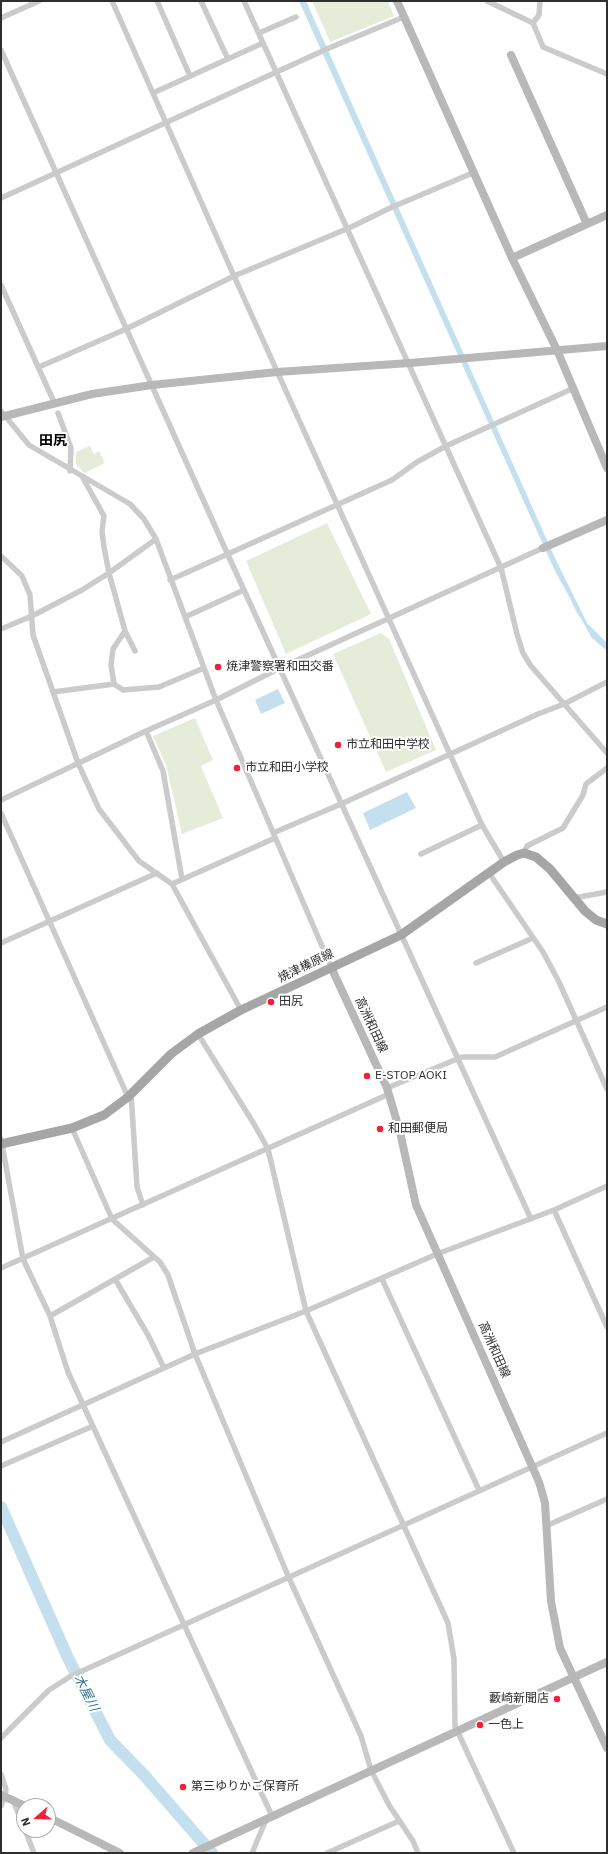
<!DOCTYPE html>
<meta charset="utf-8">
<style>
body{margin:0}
#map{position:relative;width:608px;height:1854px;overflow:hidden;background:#fff;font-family:"IBM Plex Sans",sans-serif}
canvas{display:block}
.frame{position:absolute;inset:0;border:2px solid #2e2e2e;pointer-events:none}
.north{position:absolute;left:16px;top:1798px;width:40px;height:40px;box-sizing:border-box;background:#fff;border:1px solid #ababab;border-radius:50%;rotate:250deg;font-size:11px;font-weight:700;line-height:16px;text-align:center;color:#2e2e2e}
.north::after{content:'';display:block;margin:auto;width:14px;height:18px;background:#f51f39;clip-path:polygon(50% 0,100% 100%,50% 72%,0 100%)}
</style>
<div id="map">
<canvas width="608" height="1854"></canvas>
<div class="frame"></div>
<div class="north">N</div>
</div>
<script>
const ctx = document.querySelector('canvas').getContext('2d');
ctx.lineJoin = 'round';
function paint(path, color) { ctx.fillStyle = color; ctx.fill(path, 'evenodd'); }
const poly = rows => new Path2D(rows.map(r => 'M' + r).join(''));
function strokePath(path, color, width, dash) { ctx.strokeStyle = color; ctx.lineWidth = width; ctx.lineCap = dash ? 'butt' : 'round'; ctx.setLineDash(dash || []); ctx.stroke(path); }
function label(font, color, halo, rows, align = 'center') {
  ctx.font = font + ' "IBM Plex Sans","Noto Sans JP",sans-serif'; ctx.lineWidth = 4; ctx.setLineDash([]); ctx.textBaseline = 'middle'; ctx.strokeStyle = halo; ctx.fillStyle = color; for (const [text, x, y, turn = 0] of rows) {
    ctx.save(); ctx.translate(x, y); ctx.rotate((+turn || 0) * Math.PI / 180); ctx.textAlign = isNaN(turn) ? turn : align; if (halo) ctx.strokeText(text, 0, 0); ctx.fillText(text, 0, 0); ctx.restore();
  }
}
paint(poly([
 [312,1,388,1,394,16,330,42],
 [90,446,94,454,99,451,105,463,84,473,76,464,76,452],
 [327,523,371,614,286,654,246,561],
 [381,633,389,639,436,750,386,772,333,654],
 [195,718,213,760,201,766,223,818,182,834,166,765,153,736]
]), '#e5edda');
paint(poly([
 [299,1,306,1,555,558,587,623,607,643,607,651,591,637,554,569],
 [278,689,285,703,261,714,255,700],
 [407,792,416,808,370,830,363,813]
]), '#c4e0ee');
strokePath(poly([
 [573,603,580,616]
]), '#c4e0ee', 2);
strokePath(poly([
 [1,1507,68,1658,110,1740,144,1775,212,1853]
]), '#c4e0ee', 12);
strokePath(poly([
 [112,1,234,276,482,825,504,862],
 [157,1,190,76],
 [201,1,228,59],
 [244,1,501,568,517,634,523,653,531,666,607,753],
 [487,1,533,23,543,47,607,74],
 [1,18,39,1],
 [533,23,539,15,540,1],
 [259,33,296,17],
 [1,50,228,555,531,1219],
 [153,93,263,43],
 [1,198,329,48,404,17],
 [1,285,54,402],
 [39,367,126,329,234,276,349,228,390,208,475,172],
 [1,411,29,445,130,504,144,519,156,539,216,700,331,967],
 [58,413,71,448,70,471],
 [83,478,104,516,102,531,104,547,109,573,125,631,135,651],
 [1,556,22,576,30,595,33,635,78,763,99,809,139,861,172,884,241,1010],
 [170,580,392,480,417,462,446,446,574,388],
 [185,617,244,590],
 [1,629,32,616,82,590,109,573,156,539],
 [114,684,111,665,113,649,125,631],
 [53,692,114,684,123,690,159,687,204,668],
 [146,731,163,771,182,879],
 [1,800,146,731,216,700,280,668,543,548],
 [1,813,128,1097],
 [273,833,341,804,538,714,564,704,607,682],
 [524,853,527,846,563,828,583,795,586,784,607,768],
 [421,854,482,825],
 [489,873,543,952,559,982,607,1089],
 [172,884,275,838],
 [574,898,607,892],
 [1,943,157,873],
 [476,963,533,938],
 [198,1034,254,1124,268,1149,306,1311,448,1623,454,1659,455,1726,514,1853],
 [387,1088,462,1057,495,1057,607,1007],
 [131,1093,137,1187,143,1205],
 [72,1128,112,1219,160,1262,168,1275,195,1354,289,1578,361,1736,371,1770,389,1805,413,1841,418,1853],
 [1,1139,23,1259,50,1316,68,1372,272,1816],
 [554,1210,607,1327],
 [1,1268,389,1094],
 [115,1279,148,1335,164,1368],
 [382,1279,479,1490],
 [50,1316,154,1257],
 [1,1442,195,1354,306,1311,437,1254,554,1210,607,1186],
 [1,1466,93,1426],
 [548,1525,607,1499],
 [1,1738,49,1690,71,1676,607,1433],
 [1,1774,6,1789,5,1796,1,1806],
 [13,1800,24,1828],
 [25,1830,34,1853],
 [252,1853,266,1820],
 [327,1853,399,1821]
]), '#cbcbcb', 5.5);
strokePath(poly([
 [397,1,512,258,557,350,607,468],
 [511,55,587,224],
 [512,258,607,215],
 [1,417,92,394,152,385,277,372,410,363,607,346],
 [543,548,607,520],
 [331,967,387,1088,400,1132,416,1205,539,1482,545,1503,551,1601,560,1648,607,1748],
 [1,1795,25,1806],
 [48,1817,120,1853],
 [193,1853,607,1662]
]), '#b8b8b8', 8);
strokePath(poly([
 [1,1144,72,1128,104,1115,128,1097,171,1054,198,1034,241,1010,401,935,504,862,517,855,524,853,536,857,550,869,585,911,596,920,607,924]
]), '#a6a6a6', 9);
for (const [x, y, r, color] of [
 [218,667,4,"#f51f39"],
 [338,745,4,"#f51f39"],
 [237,768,4,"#f51f39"],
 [271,1002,4,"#f51f39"],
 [367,1076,4,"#f51f39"],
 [380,1129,4,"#f51f39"],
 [557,1699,4,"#f51f39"],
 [480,1725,4,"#f51f39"],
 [183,1787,4,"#f51f39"]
]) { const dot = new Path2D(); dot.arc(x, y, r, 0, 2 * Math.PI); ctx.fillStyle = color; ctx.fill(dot); strokePath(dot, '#fff', 1.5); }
label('12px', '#2e2e2e', '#fff', [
 ["焼津警察署和田交番",226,667],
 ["市立和田中学校",346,745],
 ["市立和田小学校",245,768],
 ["田尻",279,1002],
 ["E-STOP AOKI",375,1076],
 ["和田郵便局",388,1129],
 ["藪崎新聞店",549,1699,"right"],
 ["一色上",488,1725],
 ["第三ゆりかご保育所",191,1787]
], 'left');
label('12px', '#2e2e2e', '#fff', [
 ["焼津榛原線",306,966,-26],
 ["高洲和田線",371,1025,65],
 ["高洲和田線",494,1350,66]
]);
label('italic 13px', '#347597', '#fff', [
 ["木屋川",86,1693,63]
]);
label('bold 14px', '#000', '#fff', [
 ["田尻",53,441]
]);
</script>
